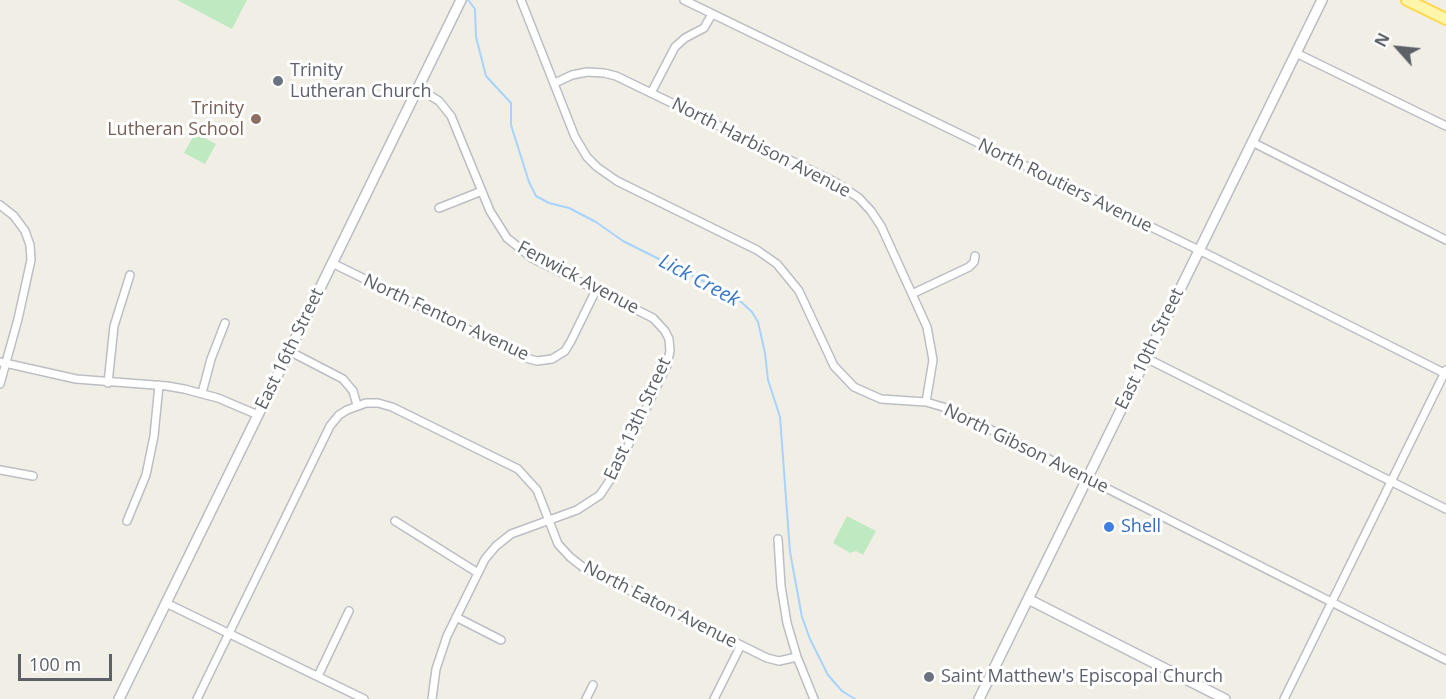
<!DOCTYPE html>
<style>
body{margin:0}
#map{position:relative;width:1446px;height:699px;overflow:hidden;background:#f1efe5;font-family:"Open Sans",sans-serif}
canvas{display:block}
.north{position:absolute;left:1368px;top:18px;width:60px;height:60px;-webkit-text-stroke:4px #fff;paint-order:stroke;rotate:297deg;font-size:16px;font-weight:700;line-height:24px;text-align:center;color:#5c6067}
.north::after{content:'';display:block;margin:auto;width:21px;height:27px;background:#5c6067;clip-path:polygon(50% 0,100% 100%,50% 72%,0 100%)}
.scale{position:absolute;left:18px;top:654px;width:94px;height:27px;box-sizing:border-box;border:3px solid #5c6067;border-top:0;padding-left:8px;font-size:18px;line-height:21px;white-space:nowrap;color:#5c6067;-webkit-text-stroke:4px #fff;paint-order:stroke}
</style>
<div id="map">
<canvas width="1446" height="699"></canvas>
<div class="north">N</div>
<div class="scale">100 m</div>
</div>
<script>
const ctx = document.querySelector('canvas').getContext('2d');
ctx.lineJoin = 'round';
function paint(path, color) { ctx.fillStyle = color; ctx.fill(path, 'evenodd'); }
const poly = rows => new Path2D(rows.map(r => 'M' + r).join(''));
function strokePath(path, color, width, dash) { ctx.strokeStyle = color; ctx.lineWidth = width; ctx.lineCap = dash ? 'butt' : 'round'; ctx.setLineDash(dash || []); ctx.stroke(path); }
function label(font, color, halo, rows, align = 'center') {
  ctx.font = font + ' "Open Sans",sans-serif'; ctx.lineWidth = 6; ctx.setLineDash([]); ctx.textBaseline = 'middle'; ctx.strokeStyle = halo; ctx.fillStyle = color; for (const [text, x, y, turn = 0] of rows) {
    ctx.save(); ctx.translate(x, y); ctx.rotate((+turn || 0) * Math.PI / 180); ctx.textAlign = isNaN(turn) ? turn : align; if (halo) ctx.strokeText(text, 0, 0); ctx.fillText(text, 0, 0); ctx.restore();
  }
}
paint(poly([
 [177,0,247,0,232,29],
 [195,133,216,144,205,164,184,153],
 [847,516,876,531,863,555,856,551,850,553,833,543]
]), '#bfeac1');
strokePath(poly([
 [468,0,475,9,476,37,486,76,511,103,511,125,529,182,536,196,549,203,569,208,596,222,623,241,737,298,752,312,758,322,765,353,768,380,780,417,790,552,802,617,810,639,828,675,842,691,855,699]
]), '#a6d3ff', 2);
const street = poly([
 [521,0,575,137,587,157,597,167,617,181,757,250,777,264,799,291,834,366,854,387,881,399,926,402,950,409,1446,660],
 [684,0,1209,255,1446,374],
 [1296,53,1446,126],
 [555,83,572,75,587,72,604,73,616,76,835,182,859,198,871,211,881,226,927,327,933,360,926,402],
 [418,88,439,101,451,116,490,211,507,238,532,258,653,318,665,331,669,339,670,351,667,365,625,452,610,480,600,495,577,510,511,534,496,546,485,559,447,636,436,669,432,699],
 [651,93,675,47,685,38,704,28,712,14],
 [1252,142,1446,240],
 [0,205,14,216,25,231,30,245,31,260,18,319,0,384],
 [439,208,482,191],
 [332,263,526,358,537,361,552,359,565,351,571,341,596,290],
 [912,294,969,267,974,262,975,256],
 [289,351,343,379,353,391,357,405],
 [1146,358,1446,509],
 [0,362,76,379,167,386,184,389,218,398,258,415],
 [108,383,114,326,130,275],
 [202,393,211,359,225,323],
 [0,470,33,476],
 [127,521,146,475,154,436,159,385],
 [395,521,478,573],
 [778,539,781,586,787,623,797,657,814,699],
 [166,603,364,699],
 [456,617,501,640],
 [318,676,349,611],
 [197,699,330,426,339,415,347,410,366,403,378,403,392,407,518,469,537,490,558,544,570,557,584,568,767,658,779,661,797,657],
 [586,699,593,685],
 [714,699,741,645],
 [1284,699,1446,370]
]);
const secondary = poly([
 [1028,599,1225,699],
 [119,699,461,0],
 [979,699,1322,0]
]);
const primary = poly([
 [1407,0,1446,19]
]);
strokePath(street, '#bcbec5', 10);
strokePath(secondary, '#babdc4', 12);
strokePath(primary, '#ffd84f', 14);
strokePath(street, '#fff', 7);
strokePath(secondary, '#fff', 9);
strokePath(primary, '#fff6ab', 10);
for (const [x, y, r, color] of [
 [278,81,6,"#6b7280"],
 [256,119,6,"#8d6e63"],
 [1109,527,6,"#3f7fe0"],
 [929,677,6,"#6b7280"]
]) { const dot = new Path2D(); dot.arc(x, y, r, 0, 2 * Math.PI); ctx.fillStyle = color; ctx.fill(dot); strokePath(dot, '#fff', 2); }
label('18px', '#5b616d', '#fff', [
 ["Trinity",290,71],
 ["Lutheran Church",290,92],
 ["Saint Matthew's Episcopal Church",941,677]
], 'left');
label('18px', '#785e54', '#fff', [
 ["Trinity",244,109],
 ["Lutheran School",244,130]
], 'right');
label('18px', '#5c6067', '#fff', [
 ["North Harbison Avenue",761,148,27],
 ["North Routiers Avenue",1065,186,26],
 ["Fenwick Avenue",578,278,28],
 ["North Fenton Avenue",446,318,25],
 ["East 16th Street",290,349,-64],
 ["East 10th Street",1150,349,-64],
 ["East 13th Street",638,419,-65],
 ["North Gibson Avenue",1026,449,26],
 ["North Eaton Avenue",660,605,27]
]);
label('18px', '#366cbe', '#fff', [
 ["Shell",1121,527]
], 'left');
label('italic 20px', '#3977c6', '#fff', [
 ["Lick Creek",699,281,28]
]);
</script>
